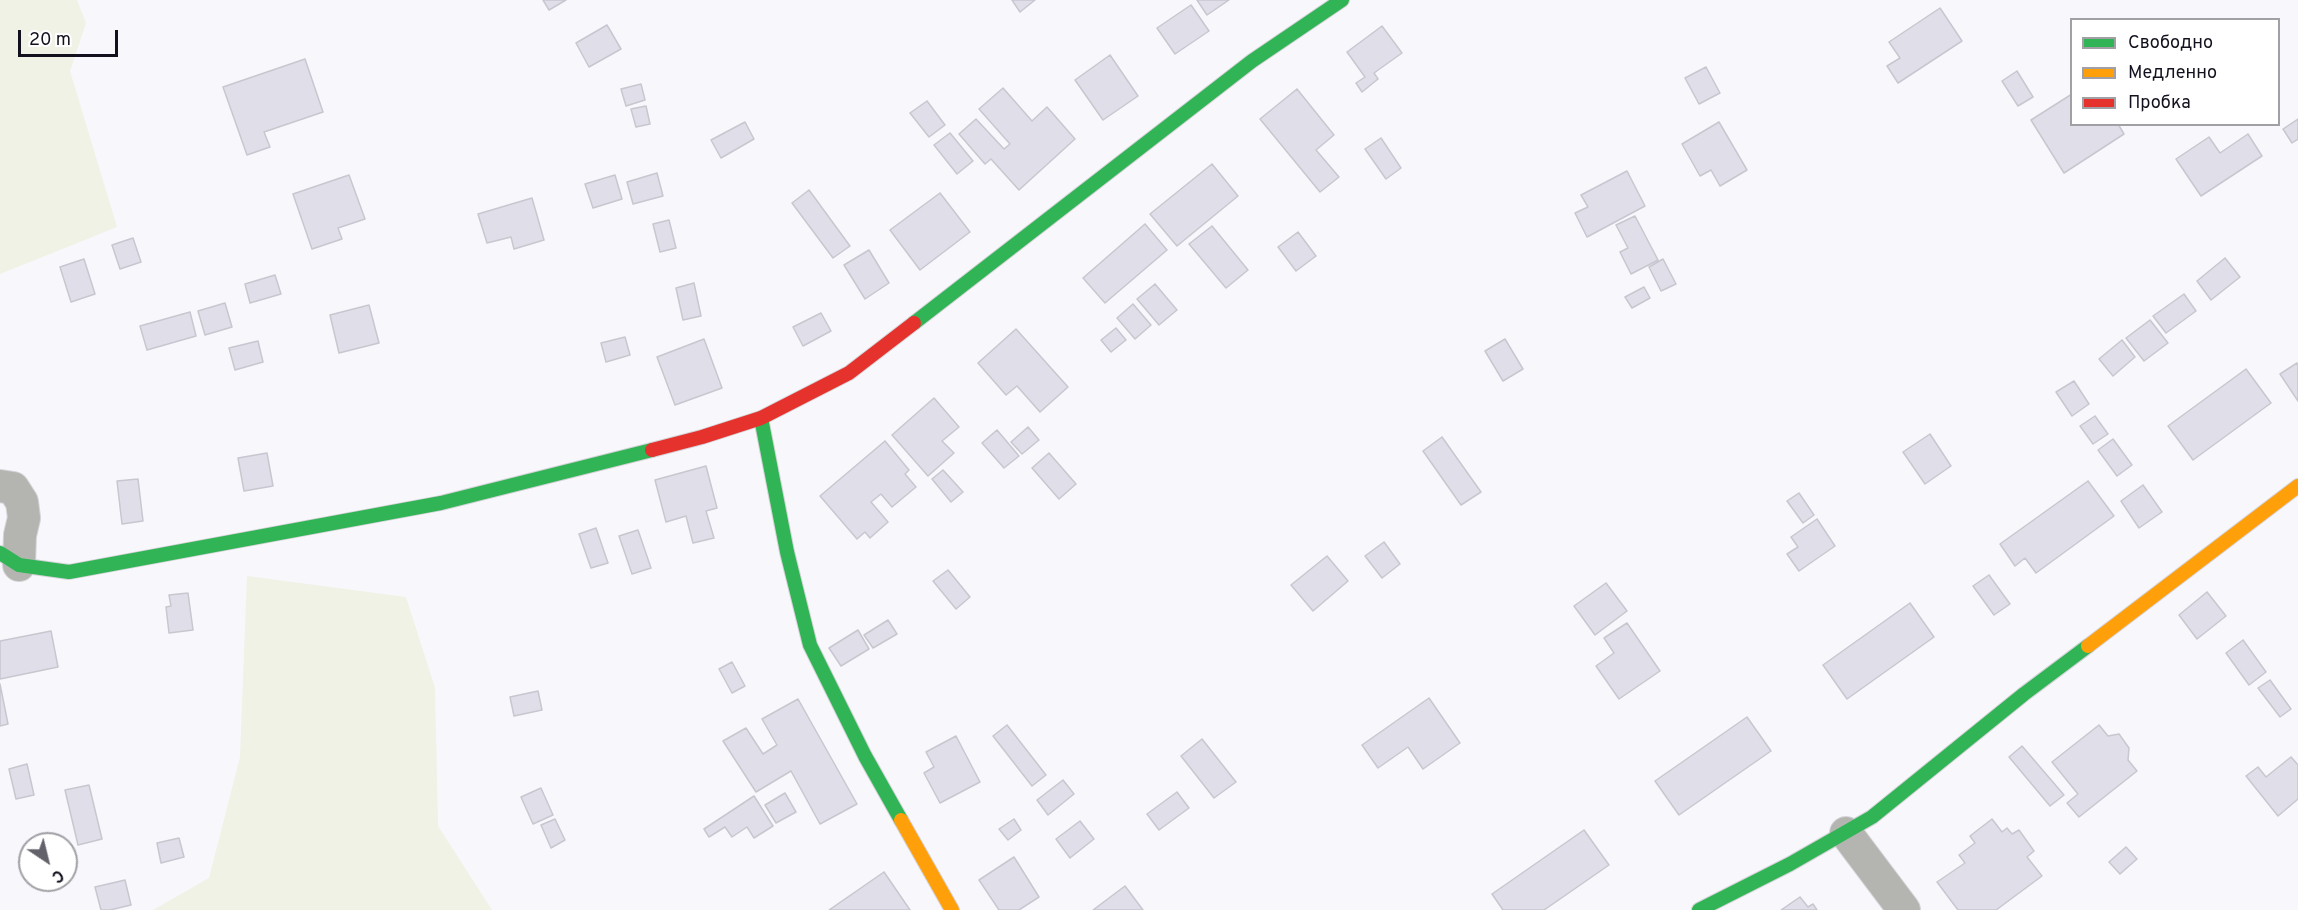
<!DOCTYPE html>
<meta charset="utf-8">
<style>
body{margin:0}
#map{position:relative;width:2298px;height:910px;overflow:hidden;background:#f8f7fc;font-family:Overpass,sans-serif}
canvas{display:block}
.legend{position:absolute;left:2070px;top:18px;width:210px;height:108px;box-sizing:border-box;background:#fff;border:2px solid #a1a0a5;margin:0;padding:8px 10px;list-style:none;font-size:18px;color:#13111d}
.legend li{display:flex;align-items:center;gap:12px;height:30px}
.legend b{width:30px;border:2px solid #a1a0a5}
.north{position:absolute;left:18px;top:832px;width:60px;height:60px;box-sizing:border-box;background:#fff;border:2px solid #a1a0a5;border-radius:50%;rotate:145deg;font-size:16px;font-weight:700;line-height:24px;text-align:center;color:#13111d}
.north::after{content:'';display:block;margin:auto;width:21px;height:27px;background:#63626b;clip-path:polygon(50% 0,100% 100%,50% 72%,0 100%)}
.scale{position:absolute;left:18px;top:30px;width:100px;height:27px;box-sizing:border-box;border:3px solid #13111d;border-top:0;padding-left:8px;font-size:18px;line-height:21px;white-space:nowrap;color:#13111d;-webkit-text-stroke:4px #fff;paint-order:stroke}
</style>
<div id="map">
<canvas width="2298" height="910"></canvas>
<ul class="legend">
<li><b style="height:8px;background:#30b455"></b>Свободно</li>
<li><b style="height:8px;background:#ff9f0a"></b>Медленно</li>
<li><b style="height:8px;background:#e5322d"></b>Пробка</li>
</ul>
<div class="north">С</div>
<div class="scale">20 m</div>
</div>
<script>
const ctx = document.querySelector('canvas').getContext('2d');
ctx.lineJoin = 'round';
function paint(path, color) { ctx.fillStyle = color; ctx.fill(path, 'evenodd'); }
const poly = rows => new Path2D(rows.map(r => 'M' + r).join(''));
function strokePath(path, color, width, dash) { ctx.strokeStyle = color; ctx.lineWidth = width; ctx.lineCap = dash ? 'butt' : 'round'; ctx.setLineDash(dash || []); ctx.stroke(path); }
paint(poly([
 [0,0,77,0,86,23,70,71,117,227,0,274],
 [247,576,406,597,435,688,438,826,492,910,153,910,209,878,240,757]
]), '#eff2e4');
const building = poly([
 [543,0,566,0,549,10,543,0],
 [1012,0,1035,0,1020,12,1012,0],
 [1197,0,1229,0,1207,15,1197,0],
 [1191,5,1209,31,1175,54,1157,28,1191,5],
 [1940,8,1962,41,1898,83,1887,66,1900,58,1889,42,1940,8],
 [607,25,621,49,589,67,576,43,607,25],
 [1382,26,1402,53,1374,73,1378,79,1362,92,1356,83,1365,77,1347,52,1382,26],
 [1110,55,1138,96,1103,120,1075,80,1110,55],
 [305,59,323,112,264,132,270,147,247,155,223,87,305,59],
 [1706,67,1720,93,1699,104,1685,78,1706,67],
 [2017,71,2033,97,2018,106,2002,81,2017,71],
 [641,84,645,100,626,106,621,89,641,84],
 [1003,88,1032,121,1047,107,1075,139,1019,190,991,159,985,164,959,134,976,119,1004,149,1010,144,979,109,1003,88],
 [1297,89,1334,135,1316,150,1339,177,1320,192,1260,119,1297,89],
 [2072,94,2072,124,2118,124,2124,134,2064,173,2031,120,2072,94],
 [927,101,945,125,929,137,910,113,927,101],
 [646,106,650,124,636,127,631,109,646,106],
 [2298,119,2298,139,2292,143,2283,129,2298,119],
 [745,122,754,139,721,158,711,140,745,122],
 [1719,122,1747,170,1720,186,1711,170,1700,176,1682,144,1719,122],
 [950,133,973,161,957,174,934,145,950,133],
 [2248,134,2262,156,2201,196,2176,159,2209,137,2220,153,2248,134],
 [1381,138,1401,168,1386,179,1365,149,1381,138],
 [1212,164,1238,196,1177,246,1150,214,1212,164],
 [1627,171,1645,206,1587,237,1575,213,1588,207,1581,195,1627,171],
 [657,173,663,196,633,204,627,182,657,173],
 [349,175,365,219,338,228,342,239,312,249,293,194,349,175],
 [615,175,622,199,593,208,585,184,615,175],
 [809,190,850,246,833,258,792,203,809,190],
 [940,193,970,232,920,270,890,230,940,193],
 [532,198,544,240,514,249,511,237,487,243,478,214,532,198],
 [1635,216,1658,260,1631,274,1620,252,1628,248,1616,225,1635,216],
 [669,220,676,248,660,252,653,224,669,220],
 [1145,224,1167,250,1105,303,1083,278,1145,224],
 [1212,226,1248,270,1226,288,1189,244,1212,226],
 [1298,232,1316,256,1296,271,1278,247,1298,232],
 [133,238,141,262,120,269,112,245,133,238],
 [869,250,889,283,865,299,844,265,869,250],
 [2225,258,2240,277,2211,300,2197,281,2225,258],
 [84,259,95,294,71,302,60,267,84,259],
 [1663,259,1676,284,1661,291,1649,267,1663,259],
 [275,275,281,294,250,303,245,284,275,275],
 [694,283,701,316,683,320,676,288,694,283],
 [1155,284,1177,310,1159,325,1137,299,1155,284],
 [1644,287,1650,298,1632,308,1625,297,1644,287],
 [2184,294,2196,311,2166,333,2153,316,2184,294],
 [225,303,232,327,205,335,198,311,225,303],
 [1133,304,1151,325,1135,339,1117,318,1133,304],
 [369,305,379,343,339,353,330,315,369,305],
 [190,312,196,336,147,350,140,326,190,312],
 [821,313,831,331,803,346,793,327,821,313],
 [2150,320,2168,343,2144,361,2126,338,2150,320],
 [1116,328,1126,340,1111,352,1101,340,1116,328],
 [1016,329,1068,387,1040,412,1017,386,1006,395,978,363,1016,329],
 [625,337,630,355,606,362,601,343,625,337],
 [704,339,722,388,675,405,657,357,704,339],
 [1505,339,1523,369,1503,381,1485,351,1505,339],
 [2122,340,2135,357,2113,376,2099,359,2122,340],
 [258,341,263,362,235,370,229,348,258,341],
 [2297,363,2298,366,2298,401,2280,374,2297,363],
 [2246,369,2271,403,2193,460,2168,426,2246,369],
 [2074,381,2089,404,2072,416,2056,392,2074,381],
 [934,398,959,427,942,441,954,453,928,476,892,435,934,398],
 [2095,416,2108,434,2093,444,2080,426,2095,416],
 [1028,427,1039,440,1022,454,1011,442,1028,427],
 [997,430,1019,456,1004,468,982,443,997,430],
 [1930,434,1951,466,1925,484,1903,452,1930,434],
 [1442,437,1481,492,1461,505,1423,451,1442,437],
 [2113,439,2132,465,2117,476,2098,450,2113,439],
 [885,441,909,470,905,474,916,487,892,507,881,494,871,502,888,522,870,538,865,532,857,539,820,496,885,441],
 [267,453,273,486,244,491,238,458,267,453],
 [1049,453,1076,484,1059,499,1032,468,1049,453],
 [706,466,717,508,706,511,714,538,693,543,686,516,666,522,655,480,706,466],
 [943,470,963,492,951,502,932,479,943,470],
 [138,479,143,521,122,524,117,481,138,479],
 [2088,481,2114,516,2036,573,2025,558,2015,566,2000,544,2088,481],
 [2143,485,2162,512,2139,528,2121,501,2143,485],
 [1799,493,1814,515,1803,523,1787,501,1799,493],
 [1817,519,1835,546,1799,571,1787,554,1798,547,1791,537,1817,519],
 [596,528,608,563,591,568,579,534,596,528],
 [638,530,651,568,632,574,619,536,638,530],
 [1384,542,1400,564,1382,578,1365,556,1384,542],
 [1327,556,1348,581,1313,611,1291,585,1327,556],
 [948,570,970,597,956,609,933,581,948,570],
 [1989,575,2010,604,1994,615,1973,586,1989,575],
 [1606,583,1627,611,1595,635,1574,606,1606,583],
 [2207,592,2226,616,2197,639,2179,615,2207,592],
 [188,593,193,630,169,633,166,607,171,606,169,595,188,593],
 [1910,603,1934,637,1847,699,1823,665,1910,603],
 [888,620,897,634,873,648,864,635,888,620],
 [1627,623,1660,671,1619,699,1596,666,1614,653,1604,638,1627,623],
 [858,630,869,649,841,666,829,648,858,630],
 [51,631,58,667,0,679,0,641,51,631],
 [2243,640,2266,672,2249,685,2226,653,2243,640],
 [732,662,745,686,732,693,719,669,732,662],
 [2270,680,2291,709,2280,717,2258,688,2270,680],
 [0,684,8,724,0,726,0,684],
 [538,691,542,710,514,716,510,697,538,691],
 [1429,698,1460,743,1423,769,1408,747,1378,768,1362,745,1429,698],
 [798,699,857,804,820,824,791,771,756,792,723,741,746,728,763,754,777,745,762,719,798,699],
 [1747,717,1771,751,1679,815,1655,781,1747,717],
 [1007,725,1046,775,1032,786,993,736,1007,725],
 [2099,725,2108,736,2119,734,2129,748,2128,760,2137,771,2079,817,2067,803,2078,794,2052,762,2099,725],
 [956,736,980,782,940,803,924,773,934,767,926,752,956,736],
 [1202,739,1236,782,1214,798,1181,756,1202,739],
 [2022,746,2064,795,2050,806,2009,757,2022,746],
 [2291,757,2298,765,2298,799,2278,816,2246,776,2258,767,2266,777,2291,757],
 [27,764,34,795,16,799,9,769,27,764],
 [1063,780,1074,794,1048,815,1037,800,1063,780],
 [89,785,102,839,78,845,65,790,89,785],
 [541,788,553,815,533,824,521,797,541,788],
 [1177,792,1189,808,1159,830,1147,814,1177,792],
 [785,793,796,812,776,823,765,805,785,793],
 [754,796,773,826,754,838,747,827,732,837,725,827,709,837,704,829,754,796],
 [555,819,565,840,551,848,541,825,555,819],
 [1014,819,1021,830,1008,840,999,829,1014,819],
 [1992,819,2002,832,2007,828,2012,834,2019,830,2034,851,2027,857,2042,876,1996,910,1958,910,1937,882,1965,863,1959,855,1975,843,1970,836,1992,819],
 [1080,821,1094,839,1070,858,1056,839,1080,821],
 [1584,830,1609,865,1544,910,1503,910,1492,894,1584,830],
 [179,838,184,857,161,863,157,843,179,838],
 [2126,847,2137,859,2120,874,2109,862,2126,847],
 [1014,857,1039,897,1019,910,999,910,979,880,1014,857],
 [884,872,910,910,829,910,884,872],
 [125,880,131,905,110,910,101,910,95,887,125,880],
 [1125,886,1143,910,1093,910,1125,886],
 [1800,897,1808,907,1813,904,1817,910,1781,910,1800,897]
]);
paint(building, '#e0dfe9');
strokePath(building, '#c8c6cf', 1.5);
const street = poly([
 [0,486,13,488,22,502,24,518,20,535,19,565],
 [1846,833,1904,910]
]);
const fast = poly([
 [914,323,1252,61,1342,0],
 [761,418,787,552,810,645,865,756,901,820],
 [0,553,19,565,69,572,441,503,652,450],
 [1699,910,1790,864,1872,817,2024,694,2088,646]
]);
const slow = poly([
 [2088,646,2298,486],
 [901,820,952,910]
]);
const jam = poly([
 [652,450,702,437,761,418,849,373,914,323]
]);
strokePath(street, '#d4d3d7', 34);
strokePath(fast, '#d4d3d7', 16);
strokePath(slow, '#d4d3d7', 16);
strokePath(jam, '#d4d3d7', 16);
strokePath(street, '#b4b5b1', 32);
strokePath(fast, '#30b455', 14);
strokePath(slow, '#ff9f0a', 14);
strokePath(jam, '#e5322d', 14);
</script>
